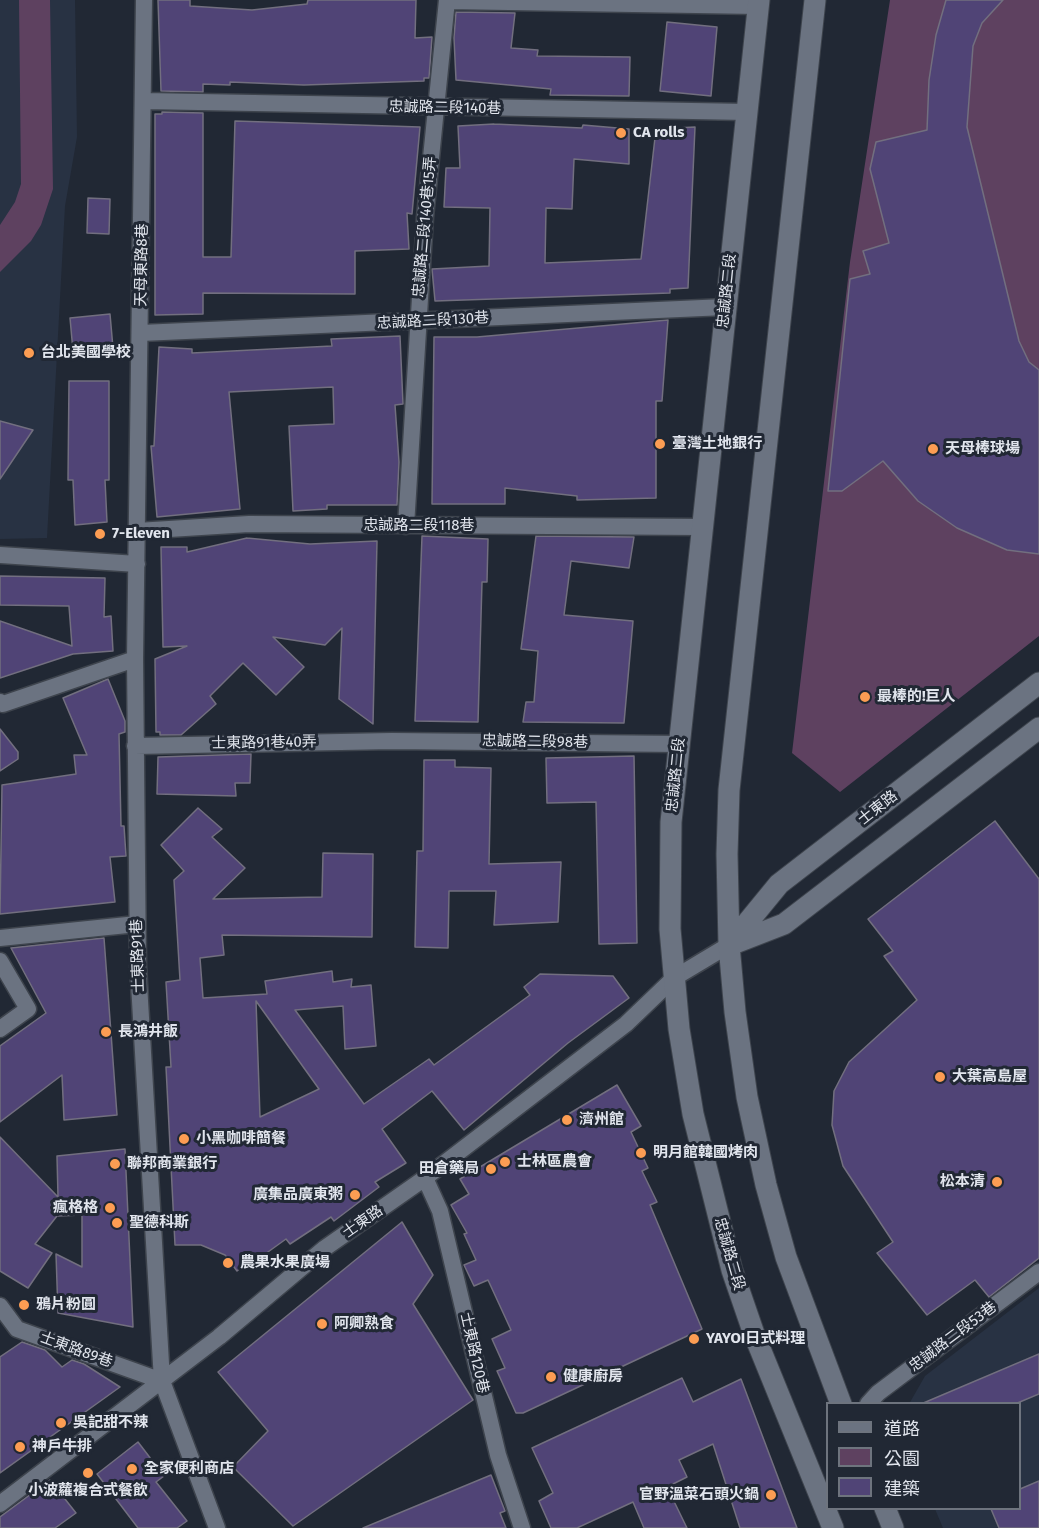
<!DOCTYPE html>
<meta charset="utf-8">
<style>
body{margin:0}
#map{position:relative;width:1039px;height:1528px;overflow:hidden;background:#212834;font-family:"Fira Sans","Noto Sans TC",sans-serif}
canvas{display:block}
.legend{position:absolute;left:826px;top:1402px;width:195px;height:108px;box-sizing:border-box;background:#212834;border:2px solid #6e747e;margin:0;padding:8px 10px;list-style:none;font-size:18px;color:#e1e5ed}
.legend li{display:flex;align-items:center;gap:12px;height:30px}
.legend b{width:30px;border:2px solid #6e747e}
</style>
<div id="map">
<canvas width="1039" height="1528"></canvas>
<ul class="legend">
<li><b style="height:8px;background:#6b7381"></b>道路</li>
<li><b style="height:16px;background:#5e4160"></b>公園</li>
<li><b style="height:16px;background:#504476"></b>建築</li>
</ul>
</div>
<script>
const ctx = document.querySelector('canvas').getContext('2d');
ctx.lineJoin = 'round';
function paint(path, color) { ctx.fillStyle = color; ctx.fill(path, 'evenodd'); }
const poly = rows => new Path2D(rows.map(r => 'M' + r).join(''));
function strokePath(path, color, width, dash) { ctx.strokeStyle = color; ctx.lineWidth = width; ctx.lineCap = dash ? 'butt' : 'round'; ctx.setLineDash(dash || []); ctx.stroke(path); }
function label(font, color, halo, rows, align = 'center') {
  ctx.font = font + ' "Fira Sans","Noto Sans TC",sans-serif'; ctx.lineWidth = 6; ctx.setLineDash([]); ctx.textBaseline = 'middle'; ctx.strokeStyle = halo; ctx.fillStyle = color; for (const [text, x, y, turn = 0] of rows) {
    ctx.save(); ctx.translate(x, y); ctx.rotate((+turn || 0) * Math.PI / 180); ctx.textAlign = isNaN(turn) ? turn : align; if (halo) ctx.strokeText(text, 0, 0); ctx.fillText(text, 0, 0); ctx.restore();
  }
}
paint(poly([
 [0,0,75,0,77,137,65,206,47,538,0,539],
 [1039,1288,1039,1528,943,1528,935,1509,1020,1508,1020,1404,909,1404,925,1376]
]), '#283243');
paint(poly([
 [19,0,50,0,53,189,41,225,31,241,0,272,0,225,15,202,21,184],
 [890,0,1039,0,1039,636,840,792,792,753,850,262]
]), '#5e4160');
const building = poly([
 [158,0,190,0,190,6,252,10,307,4,308,0,416,0,415,38,432,37,429,78,424,78,424,81,304,85,230,82,230,85,203,84,203,92,161,91,158,0],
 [946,0,1003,0,982,23,973,46,967,127,1019,341,1029,362,1039,370,1039,554,1007,550,957,528,918,501,883,461,842,491,828,491,850,279,870,274,863,251,889,243,870,169,876,142,927,130,929,80,936,35,946,0],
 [456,12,515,13,511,48,538,50,537,56,630,57,629,96,550,95,551,89,456,80,454,38,456,12],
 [667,22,717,27,711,96,660,91,667,22],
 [162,112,203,113,203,257,231,257,235,121,420,127,412,214,407,213,409,249,355,251,355,294,203,293,203,314,155,315,155,114,162,114,162,112],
 [494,124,582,128,583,125,629,129,629,164,574,159,572,209,546,208,545,263,641,259,656,129,695,127,688,288,670,289,670,293,435,301,432,269,489,266,490,208,444,207,446,168,460,168,458,126,494,124],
 [88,198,110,199,109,234,87,233,88,198],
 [110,314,113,348,73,351,70,318,110,314],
 [668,320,662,401,656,401,656,498,577,500,577,496,505,488,505,504,432,504,434,337,477,337,668,320],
 [400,336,403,404,395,405,399,462,397,505,327,505,327,509,293,511,289,426,334,424,333,387,229,392,240,509,157,517,151,446,154,446,159,347,192,349,192,353,332,346,331,339,400,336],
 [69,381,109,381,109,480,105,480,107,522,75,525,73,480,68,480,69,381],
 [0,421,33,430,0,479,0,421],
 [422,536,488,539,487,582,482,582,478,722,415,721,422,536],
 [536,536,634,537,629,568,571,561,564,615,633,621,624,723,523,722,526,702,534,702,538,651,521,649,536,536],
 [247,538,310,544,377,541,373,724,339,699,342,628,325,645,273,637,304,667,276,695,243,663,210,696,216,704,181,735,160,735,160,732,156,732,155,659,187,646,163,647,161,547,187,547,187,552,247,538],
 [0,576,105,578,104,617,111,616,113,651,73,654,0,678,0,621,72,646,69,606,0,605,0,576],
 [108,679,125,721,125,732,119,734,121,826,124,826,126,856,110,857,115,902,0,914,2,785,76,774,74,755,87,755,63,698,108,679],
 [0,729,18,752,18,759,0,771,0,729],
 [251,754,250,783,235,783,236,796,157,794,158,757,251,754],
 [634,756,637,943,599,944,596,802,547,803,546,758,634,756],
 [424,760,455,760,455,767,491,768,489,864,561,862,558,922,494,925,496,891,449,891,448,948,415,947,417,851,423,851,424,760],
 [198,808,222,829,212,837,245,868,213,899,322,897,323,853,373,854,372,937,222,935,224,955,200,958,203,998,267,994,265,981,332,971,333,982,352,979,351,987,371,985,376,1046,345,1049,343,1006,295,1010,364,1104,429,1059,434,1065,530,995,524,987,540,974,613,976,629,998,568,1043,464,1130,432,1091,382,1129,406,1163,375,1182,379,1187,334,1221,331,1217,290,1244,286,1239,261,1257,258,1254,237,1271,225,1255,201,1245,175,1245,166,1067,171,1067,166,982,180,980,174,880,184,871,161,845,198,808],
 [256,1001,319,1089,260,1117,256,1001],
 [995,821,1039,879,1039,1258,989,1297,975,1280,927,1315,877,1253,893,1242,843,1166,832,1125,834,1091,849,1062,917,1000,884,956,893,951,868,919,995,821],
 [104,938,117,1115,64,1120,62,1075,0,1122,0,1046,46,1013,11,948,104,938],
 [617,1085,641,1126,631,1132,648,1168,642,1171,657,1202,650,1205,702,1329,523,1413,516,1413,497,1371,505,1368,492,1339,511,1330,488,1280,474,1286,464,1265,476,1260,464,1234,467,1233,451,1205,469,1194,460,1179,617,1085],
 [0,1137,58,1197,57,1156,125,1149,133,1327,58,1313,56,1254,82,1267,82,1215,57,1216,35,1244,52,1253,28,1288,0,1271,0,1137],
 [402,1222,433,1275,413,1304,473,1400,293,1526,233,1467,268,1431,218,1372,402,1222],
 [22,1342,45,1350,62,1367,72,1360,84,1364,120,1387,0,1473,0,1357,22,1342],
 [1039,1354,1039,1394,1015,1404,921,1404,1039,1354],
 [682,1378,693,1402,741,1379,797,1528,740,1528,713,1444,679,1460,687,1477,667,1487,687,1528,644,1528,633,1502,577,1528,551,1528,539,1501,553,1493,532,1448,682,1378],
 [138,1442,164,1476,156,1482,187,1521,177,1528,138,1528,97,1474,138,1442],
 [491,1475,505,1511,500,1513,506,1528,363,1528,491,1475],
 [50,1480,76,1513,55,1528,0,1528,0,1517,50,1480],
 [1039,1481,1039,1528,999,1528,991,1509,1020,1509,1020,1489,1039,1481]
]);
paint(building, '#504476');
strokePath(building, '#726f7f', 1.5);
const minor = poly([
 [144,0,135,659,138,966,162,1381,217,1528],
 [447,1,758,6],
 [144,101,747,112],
 [141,333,725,307],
 [406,526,425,217,447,0],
 [137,531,249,524,701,527],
 [0,555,137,564],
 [0,702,3,704,135,659],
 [135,746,392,741,679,744],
 [0,938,137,924],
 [0,961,28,1009,0,1029],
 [425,1178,440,1211,498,1455,522,1528],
 [0,1306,17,1329,162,1381],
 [868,1404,878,1393,1039,1272],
 [0,1504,219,1337,325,1248,425,1178,626,1024,674,978,729,945]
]);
const tertiary = poly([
 [759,0,671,822,670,929,679,1029,693,1114,732,1270,754,1334,833,1528],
 [815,0,729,790,727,854,729,945,735,1012,747,1097,766,1185,786,1257,841,1404],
 [729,945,779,884,1039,683],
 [730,945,784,924,1039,728],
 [885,1508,893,1528]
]);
strokePath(minor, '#3e444d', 19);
strokePath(tertiary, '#3e444d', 23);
strokePath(minor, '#6b7381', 16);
strokePath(tertiary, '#6b7381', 21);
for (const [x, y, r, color] of [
 [621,133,6,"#fc9d53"],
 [29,353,6,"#fc9d53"],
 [660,444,6,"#fc9d53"],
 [933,449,6,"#fc9d53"],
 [100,534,6,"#fc9d53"],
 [865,697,6,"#fc9d53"],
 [106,1032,6,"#fc9d53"],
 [940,1077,6,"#fc9d53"],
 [567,1120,6,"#fc9d53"],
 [184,1139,6,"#fc9d53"],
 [641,1153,6,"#fc9d53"],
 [505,1162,6,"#fc9d53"],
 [115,1164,6,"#fc9d53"],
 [491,1169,6,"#fc9d53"],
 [997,1182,6,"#fc9d53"],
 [355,1195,6,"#fc9d53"],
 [110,1208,6,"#fc9d53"],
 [117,1223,6,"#fc9d53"],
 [228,1263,6,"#fc9d53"],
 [24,1305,6,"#fc9d53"],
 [322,1324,6,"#fc9d53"],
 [694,1339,6,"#fc9d53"],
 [551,1377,6,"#fc9d53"],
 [61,1423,6,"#fc9d53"],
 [20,1447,6,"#fc9d53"],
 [132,1469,6,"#fc9d53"],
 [88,1473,6,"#fc9d53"],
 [771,1495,6,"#fc9d53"]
]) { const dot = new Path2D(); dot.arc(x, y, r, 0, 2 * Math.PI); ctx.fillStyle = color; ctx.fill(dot); strokePath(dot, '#212834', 2); }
label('15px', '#e1e5ed', '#212834', [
 ["忠誠路二段140巷",445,108,1],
 ["忠誠路二段140巷15弄",425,227,-85],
 ["天母東路8巷",142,265,-89],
 ["忠誠路二段",727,291,-84],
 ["忠誠路二段130巷",433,321,-3],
 ["忠誠路二段118巷",419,526],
 ["忠誠路二段98巷",535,742,1],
 ["士東路91巷40弄",264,743,-1],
 ["忠誠路二段",676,775,-84],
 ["士東路",878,808,-38],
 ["士東路91巷",138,956,-92],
 ["士東路",363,1222,-35],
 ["忠誠路二段",729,1254,74],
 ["忠誠路二段53巷",953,1337,-37],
 ["士東路89巷",76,1350,20],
 ["士東路120巷",474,1353,77]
]);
label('bold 15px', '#e1e5ed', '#212834', [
 ["CA rolls",633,133],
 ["台北美國學校",41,353],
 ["臺灣土地銀行",672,444],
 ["天母棒球場",945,449],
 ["7-Eleven",112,534],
 ["最棒的!巨人",877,697],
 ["長鴻井飯",118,1032],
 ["大葉高島屋",952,1077],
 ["濟州館",579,1120],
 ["小黑咖啡簡餐",196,1139],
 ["明月館韓國烤肉",653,1153],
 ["士林區農會",517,1162],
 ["聯邦商業銀行",127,1164],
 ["田倉藥局",479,1169,"right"],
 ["松本清",985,1182,"right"],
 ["廣集品廣東粥",343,1195,"right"],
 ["瘋格格",98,1208,"right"],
 ["聖德科斯",129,1223],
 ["農果水果廣場",240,1263],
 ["鴉片粉圓",36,1305],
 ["阿卿熟食",334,1324],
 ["YAYOI日式料理",706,1339],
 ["健康廚房",563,1377],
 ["吳記甜不辣",73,1423],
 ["神戶牛排",32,1447],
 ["全家便利商店",144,1469],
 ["小波蘿複合式餐飲",88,1491,"center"],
 ["官野溫菜石頭火鍋",759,1495,"right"]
], 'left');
</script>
